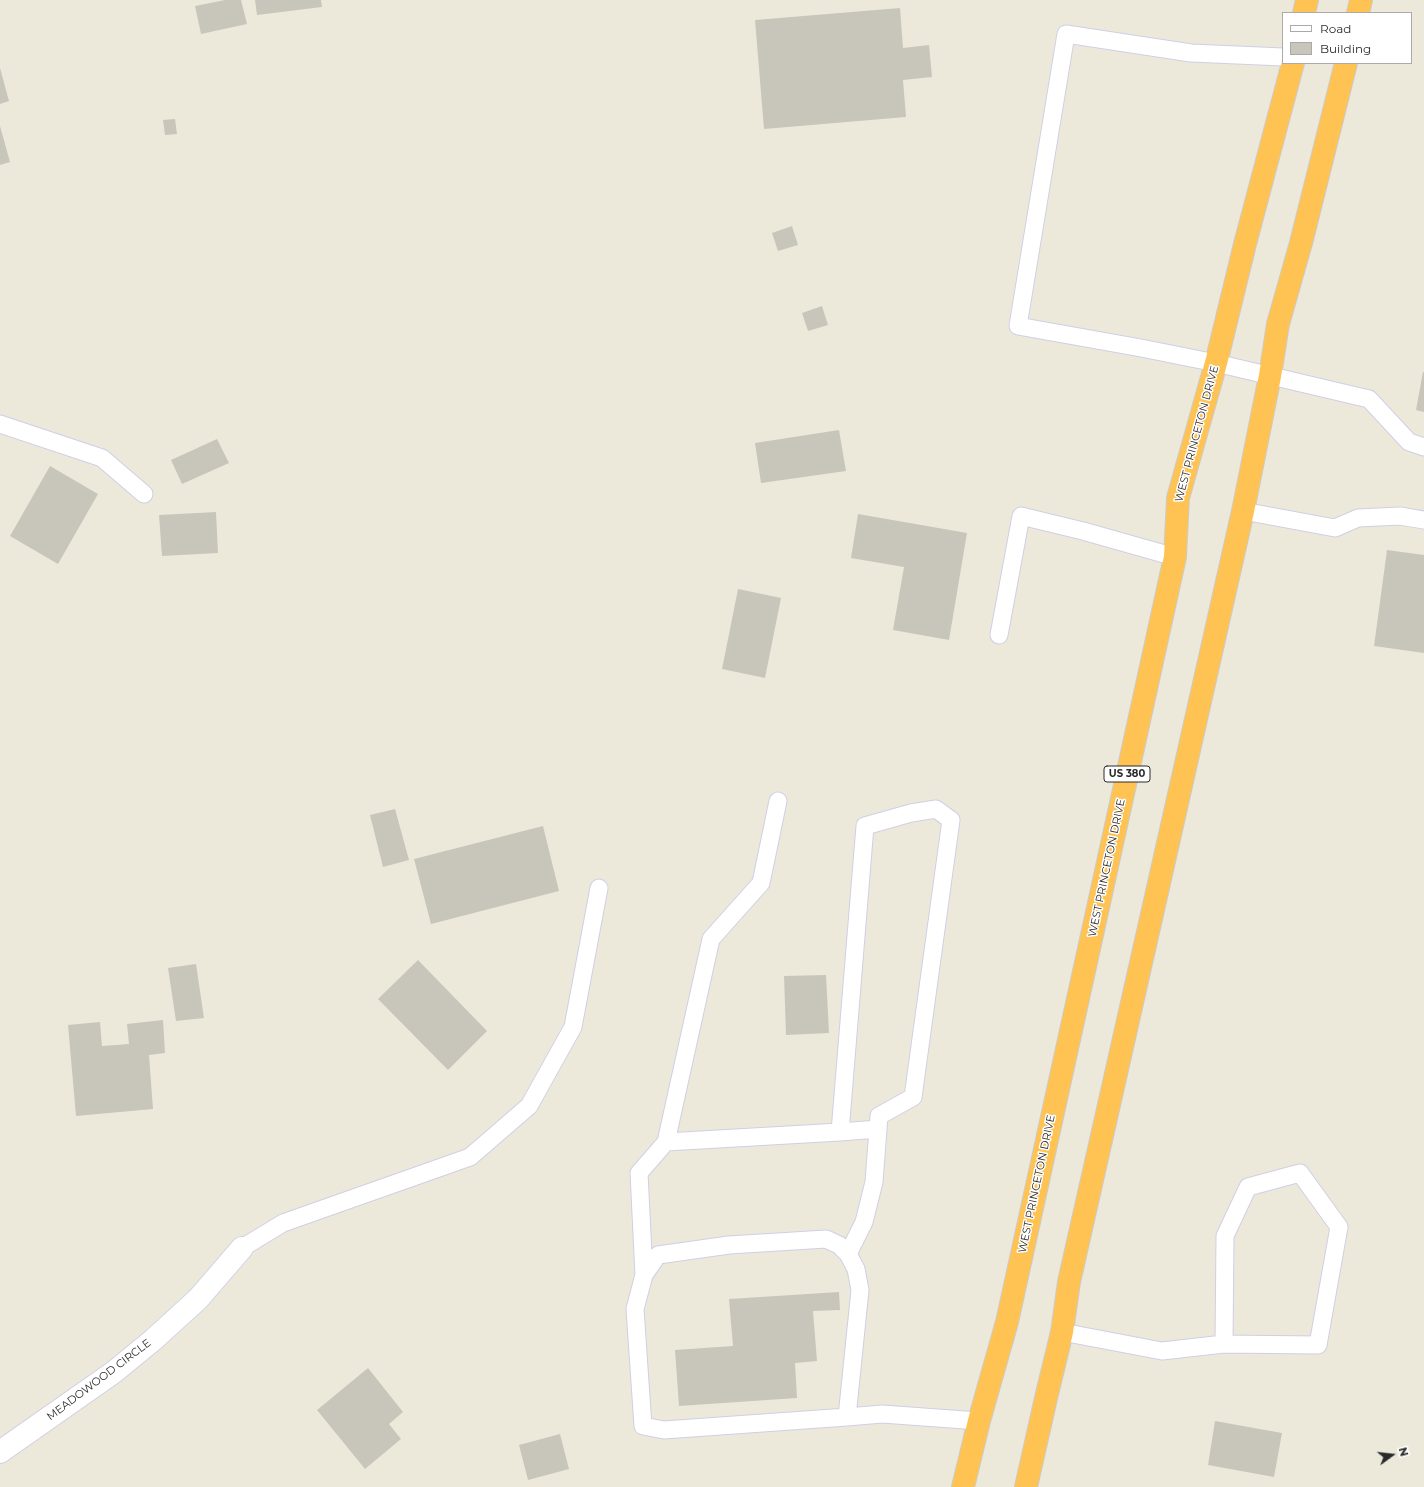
<!DOCTYPE html>
<style>
body{margin:0}
#map{position:relative;width:1424px;height:1487px;overflow:hidden;background:#ede9da;font-family:Montserrat,sans-serif}
canvas{display:block}
.legend{position:absolute;left:1282px;top:12px;width:130px;height:52px;box-sizing:border-box;background:#fff;border:1px solid #aaa;margin:0;padding:5px 7px;list-style:none;font-size:12px;color:#2a2a2a}
.legend li{display:flex;align-items:center;gap:8px;height:20px}
.legend b{width:20px;border:1px solid #aaa}
.north{position:absolute;left:1372px;top:1435px;width:40px;height:40px;-webkit-text-stroke:3px #fff;paint-order:stroke;rotate:75deg;font-size:11px;font-weight:700;line-height:16px;text-align:center;color:#2a2a2a}
.north::after{content:'';display:block;margin:auto;width:14px;height:18px;background:#2a2a2a;clip-path:polygon(50% 0,100% 100%,50% 72%,0 100%)}
</style>
<div id="map">
<canvas width="1424" height="1487"></canvas>
<ul class="legend">
<li><b style="height:5px;background:#fff"></b>Road</li>
<li><b style="height:11px;background:#c8c6ba"></b>Building</li>
</ul>
<div class="north">N</div>
</div>
<script>
const ctx = document.querySelector('canvas').getContext('2d');
ctx.lineJoin = 'round';
function paint(path, color) { ctx.fillStyle = color; ctx.fill(path, 'evenodd'); }
const poly = rows => new Path2D(rows.map(r => 'M' + r).join(''));
function strokePath(path, color, width, dash) { ctx.strokeStyle = color; ctx.lineWidth = width; ctx.lineCap = dash ? 'butt' : 'round'; ctx.setLineDash(dash || []); ctx.stroke(path); }
function label(font, color, halo, rows, align = 'center') {
  ctx.font = font + ' Montserrat,sans-serif'; ctx.lineWidth = 3; ctx.setLineDash([]); ctx.textBaseline = 'middle'; ctx.strokeStyle = halo; ctx.fillStyle = color; for (const [text, x, y, turn = 0] of rows) {
    ctx.save(); ctx.translate(x, y); ctx.rotate((+turn || 0) * Math.PI / 180); ctx.textAlign = isNaN(turn) ? turn : align; if (halo) ctx.strokeText(text, 0, 0); ctx.fillText(text, 0, 0); ctx.restore();
  }
}
paint(poly([
 [225,0,241,0,247,24,201,34,195,6],
 [255,0,321,0,322,7,257,15],
 [900,8,903,48,929,45,932,77,903,80,906,117,764,129,755,20],
 [0,68,9,101,0,104],
 [175,119,177,134,165,135,163,120],
 [0,126,10,162,0,165],
 [792,226,798,245,778,251,772,233],
 [822,306,828,325,808,331,802,313],
 [1423,372,1424,372,1424,412,1416,410],
 [839,430,846,471,761,483,755,443],
 [217,439,229,463,182,484,171,460],
 [50,466,98,494,58,564,10,536],
 [216,512,218,553,162,556,159,515],
 [858,514,967,533,949,640,893,630,904,567,851,558],
 [1387,550,1424,555,1424,653,1374,646],
 [738,589,781,598,765,678,722,669],
 [395,809,409,860,383,867,370,815],
 [543,826,559,891,431,924,414,859],
 [418,960,487,1031,448,1070,378,999],
 [196,964,204,1018,176,1021,168,968],
 [826,975,829,1033,786,1035,784,976],
 [163,1020,165,1053,149,1055,153,1109,76,1116,68,1025,100,1022,102,1046,129,1044,127,1024],
 [839,1292,840,1310,813,1311,817,1361,795,1363,797,1398,679,1406,675,1350,733,1346,729,1299],
 [368,1368,403,1412,389,1424,401,1439,365,1469,317,1410],
 [1215,1421,1282,1433,1274,1477,1208,1465],
 [560,1434,569,1469,528,1480,519,1445]
]), '#c8c6ba');
const lane = poly([
 [1283,57,1191,53,1066,34,1018,326,1141,348,1216,363,1369,399,1409,442,1424,447],
 [0,424,102,458,144,494],
 [1243,511,1335,528,1358,518,1400,516,1424,520],
 [999,635,1021,516,1083,531,1175,557],
 [778,801,761,883,711,939,666,1142,840,1132,865,826,911,813,936,809,951,820,913,1097,879,1116,874,1182,864,1222,848,1254],
 [840,1132,878,1129],
 [242,1248,283,1223,470,1157,529,1106,573,1027,599,888],
 [644,1275,639,1173,666,1142],
 [1062,1332,1162,1351,1224,1344,1318,1345,1339,1227,1300,1173,1248,1187,1225,1236,1224,1344],
 [847,1417,860,1290,856,1269,848,1254,839,1245,826,1239,729,1245,658,1255,644,1275,635,1309,643,1426,664,1430,847,1417,882,1414,979,1421]
]);
const street = poly([
 [0,1452,114,1372,153,1340,198,1299,242,1248]
]);
const highway = poly([
 [1304,13,1307,0],
 [1358,13,1361,0],
 [963,1487,979,1421,1007,1322,1175,557,1178,498,1216,363,1245,244,1293,63],
 [1026,1487,1046,1398,1062,1332,1069,1282,1243,511,1270,376,1278,324,1301,243,1346,63]
]);
strokePath(lane, '#d0cfe4', 19);
strokePath(street, '#d0cfe4', 24);
strokePath(highway, '#ccc', 24);
strokePath(lane, '#fff', 17);
strokePath(street, '#fff', 22);
strokePath(highway, '#ffc353', 22);
for (const [x, y, w] of [
 [1127,774,46]
]) { const box = new Path2D(); box.roundRect(x - w / 2, y - 8, w, 16, 3); ctx.fillStyle = '#fff'; ctx.fill(box); strokePath(box, '#2a2a2a', 1); }
label('bold 10px', '#2a2a2a', null, [
 ["US 380",1127,774]
]);
label('11px', '#2a2a2a', '#fff', [
 ["WEST PRINCETON DRIVE",1197,434,-75],
 ["WEST PRINCETON DRIVE",1107,868,-78],
 ["WEST PRINCETON DRIVE",1037,1184,-78],
 ["MEADOWOOD CIRCLE",99,1380,-37]
]);
</script>
